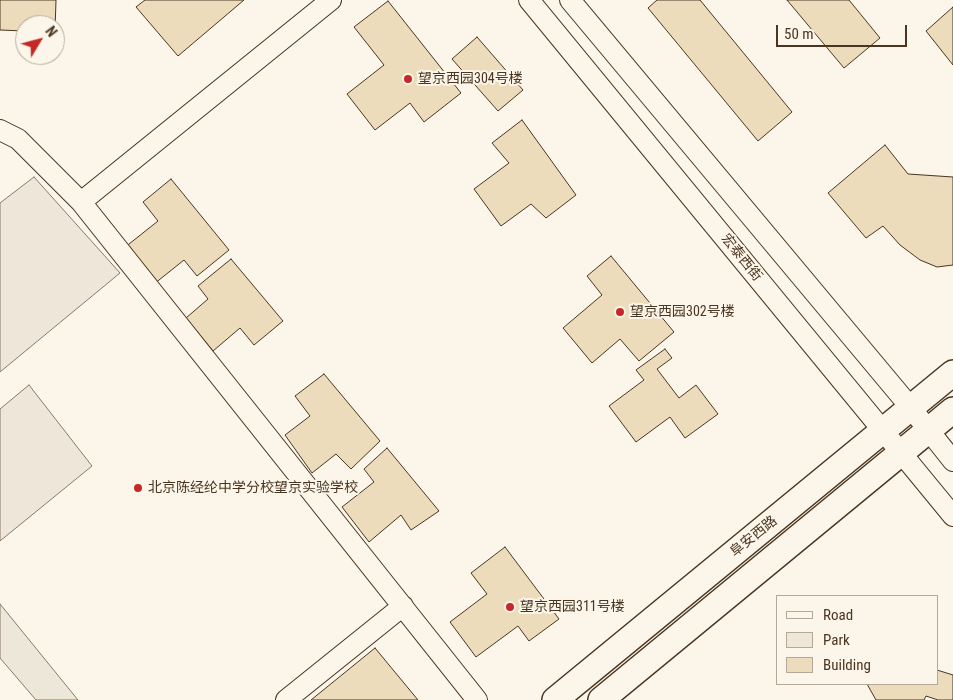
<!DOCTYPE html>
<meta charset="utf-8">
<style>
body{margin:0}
#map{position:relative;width:953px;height:700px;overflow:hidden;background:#fbf6e9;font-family:"Roboto Condensed",sans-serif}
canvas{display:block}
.legend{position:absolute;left:776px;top:595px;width:162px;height:90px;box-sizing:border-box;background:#fbf6e9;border:1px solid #b4a999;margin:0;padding:6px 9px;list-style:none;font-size:15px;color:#4a3520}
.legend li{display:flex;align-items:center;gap:10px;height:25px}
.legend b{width:25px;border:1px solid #b4a999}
.north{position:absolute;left:15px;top:15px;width:50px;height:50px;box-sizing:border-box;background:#fbf6e9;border:1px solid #b4a999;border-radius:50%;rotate:53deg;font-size:14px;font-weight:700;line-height:20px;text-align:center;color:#4a3520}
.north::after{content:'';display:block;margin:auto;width:18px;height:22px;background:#c62828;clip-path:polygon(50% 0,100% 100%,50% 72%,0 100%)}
.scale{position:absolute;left:776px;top:25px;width:131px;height:22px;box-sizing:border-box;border:2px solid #4a3520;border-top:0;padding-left:6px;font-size:15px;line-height:18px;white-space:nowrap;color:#4a3520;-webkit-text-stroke:4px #fbf6e9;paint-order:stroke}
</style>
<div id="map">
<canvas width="953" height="700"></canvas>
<ul class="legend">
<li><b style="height:6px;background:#fbf6e9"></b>Road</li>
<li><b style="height:14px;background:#ede6d9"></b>Park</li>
<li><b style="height:14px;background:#ecdcbc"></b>Building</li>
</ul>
<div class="north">N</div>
<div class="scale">50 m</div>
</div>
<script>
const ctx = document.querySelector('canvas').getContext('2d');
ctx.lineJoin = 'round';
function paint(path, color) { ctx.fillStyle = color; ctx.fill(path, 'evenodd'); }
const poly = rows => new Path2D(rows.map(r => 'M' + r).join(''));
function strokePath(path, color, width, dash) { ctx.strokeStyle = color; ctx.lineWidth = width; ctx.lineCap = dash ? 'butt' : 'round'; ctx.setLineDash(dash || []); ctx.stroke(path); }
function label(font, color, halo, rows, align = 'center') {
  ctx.font = font + ' "Roboto Condensed","Noto Sans SC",sans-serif'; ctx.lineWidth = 4; ctx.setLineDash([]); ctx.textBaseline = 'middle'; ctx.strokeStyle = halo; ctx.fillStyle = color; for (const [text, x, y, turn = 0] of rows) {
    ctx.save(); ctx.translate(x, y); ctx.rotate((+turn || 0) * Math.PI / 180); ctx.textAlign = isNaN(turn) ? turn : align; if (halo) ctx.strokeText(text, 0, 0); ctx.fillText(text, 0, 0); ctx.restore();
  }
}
const green = poly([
 [34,177,120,273,0,372,0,203,34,177],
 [29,385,92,466,0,541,0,409,29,385]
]);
paint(green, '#ede6d9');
strokePath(green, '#887966', 1);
const parking = poly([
 [0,604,78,700,36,700,0,658,0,604]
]);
paint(parking, '#ede7d9');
strokePath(parking, '#887966', 1);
const building = poly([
 [0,0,56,0,55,31,55,25,25,25,25,31,0,30,0,0],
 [145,0,244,0,178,56,136,7,145,0],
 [657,0,700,0,792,112,758,141,648,8,657,0],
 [787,0,849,0,880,38,844,68,787,0],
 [388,1,461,93,424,122,410,103,375,130,347,94,384,65,354,27,388,1],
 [953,7,953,65,926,31,953,7],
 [477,37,523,90,498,111,452,59,477,37],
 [522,120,576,195,546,218,531,204,501,226,474,189,509,163,492,143,522,120],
 [885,145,908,174,953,177,953,265,937,267,920,260,900,245,883,226,866,238,828,193,885,145],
 [171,179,229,250,197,276,184,260,154,284,124,248,158,221,143,202,171,179],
 [611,256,674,332,639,361,620,339,592,363,563,328,602,295,587,276,611,256],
 [231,259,283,321,254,345,240,328,213,351,186,318,208,299,198,286,231,259],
 [665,349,672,358,657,369,679,398,696,385,718,414,685,438,670,417,636,442,609,406,644,380,636,370,665,349],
 [324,374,380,441,351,469,336,454,312,473,285,435,310,416,295,396,324,374],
 [387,448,439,511,411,530,401,515,369,542,342,507,374,482,364,469,387,448],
 [505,547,559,619,529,641,518,626,476,657,450,622,487,594,471,573,505,547],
 [375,648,418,700,311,700,375,648],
 [937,670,953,675,953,700,938,700,926,696,924,700,876,700,867,684,937,684,937,670]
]);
paint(building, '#ecdcbc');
strokePath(building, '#4a3520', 1);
const minor = poly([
 [529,0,953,516],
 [570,0,911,408,953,461],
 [0,130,18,139,81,202,477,700],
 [81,202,331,0],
 [286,700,403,606]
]);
const major = poly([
 [555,700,953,373],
 [601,700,953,410]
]);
strokePath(minor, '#4a3520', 22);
strokePath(major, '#4a3520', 28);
strokePath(minor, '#fbf6e9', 20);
strokePath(major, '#fbf6e9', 25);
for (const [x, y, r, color] of [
 [408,79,5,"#c62828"],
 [620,312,5,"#c62828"],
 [138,488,5,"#c62828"],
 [510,607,5,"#c62828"]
]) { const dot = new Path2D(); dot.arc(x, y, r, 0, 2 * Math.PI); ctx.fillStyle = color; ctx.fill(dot); strokePath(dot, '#fbf6e9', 2); }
label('14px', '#4a3520', '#fbf6e9', [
 ["望京西园304号楼",418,79],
 ["望京西园302号楼",630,312],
 ["北京陈经纶中学分校望京实验学校",148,488],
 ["望京西园311号楼",520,607]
], 'left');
label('14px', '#4a3520', '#fbf6e9', [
 ["宏泰西街",741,258,51],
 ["阜安西路",754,537,-39]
]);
</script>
